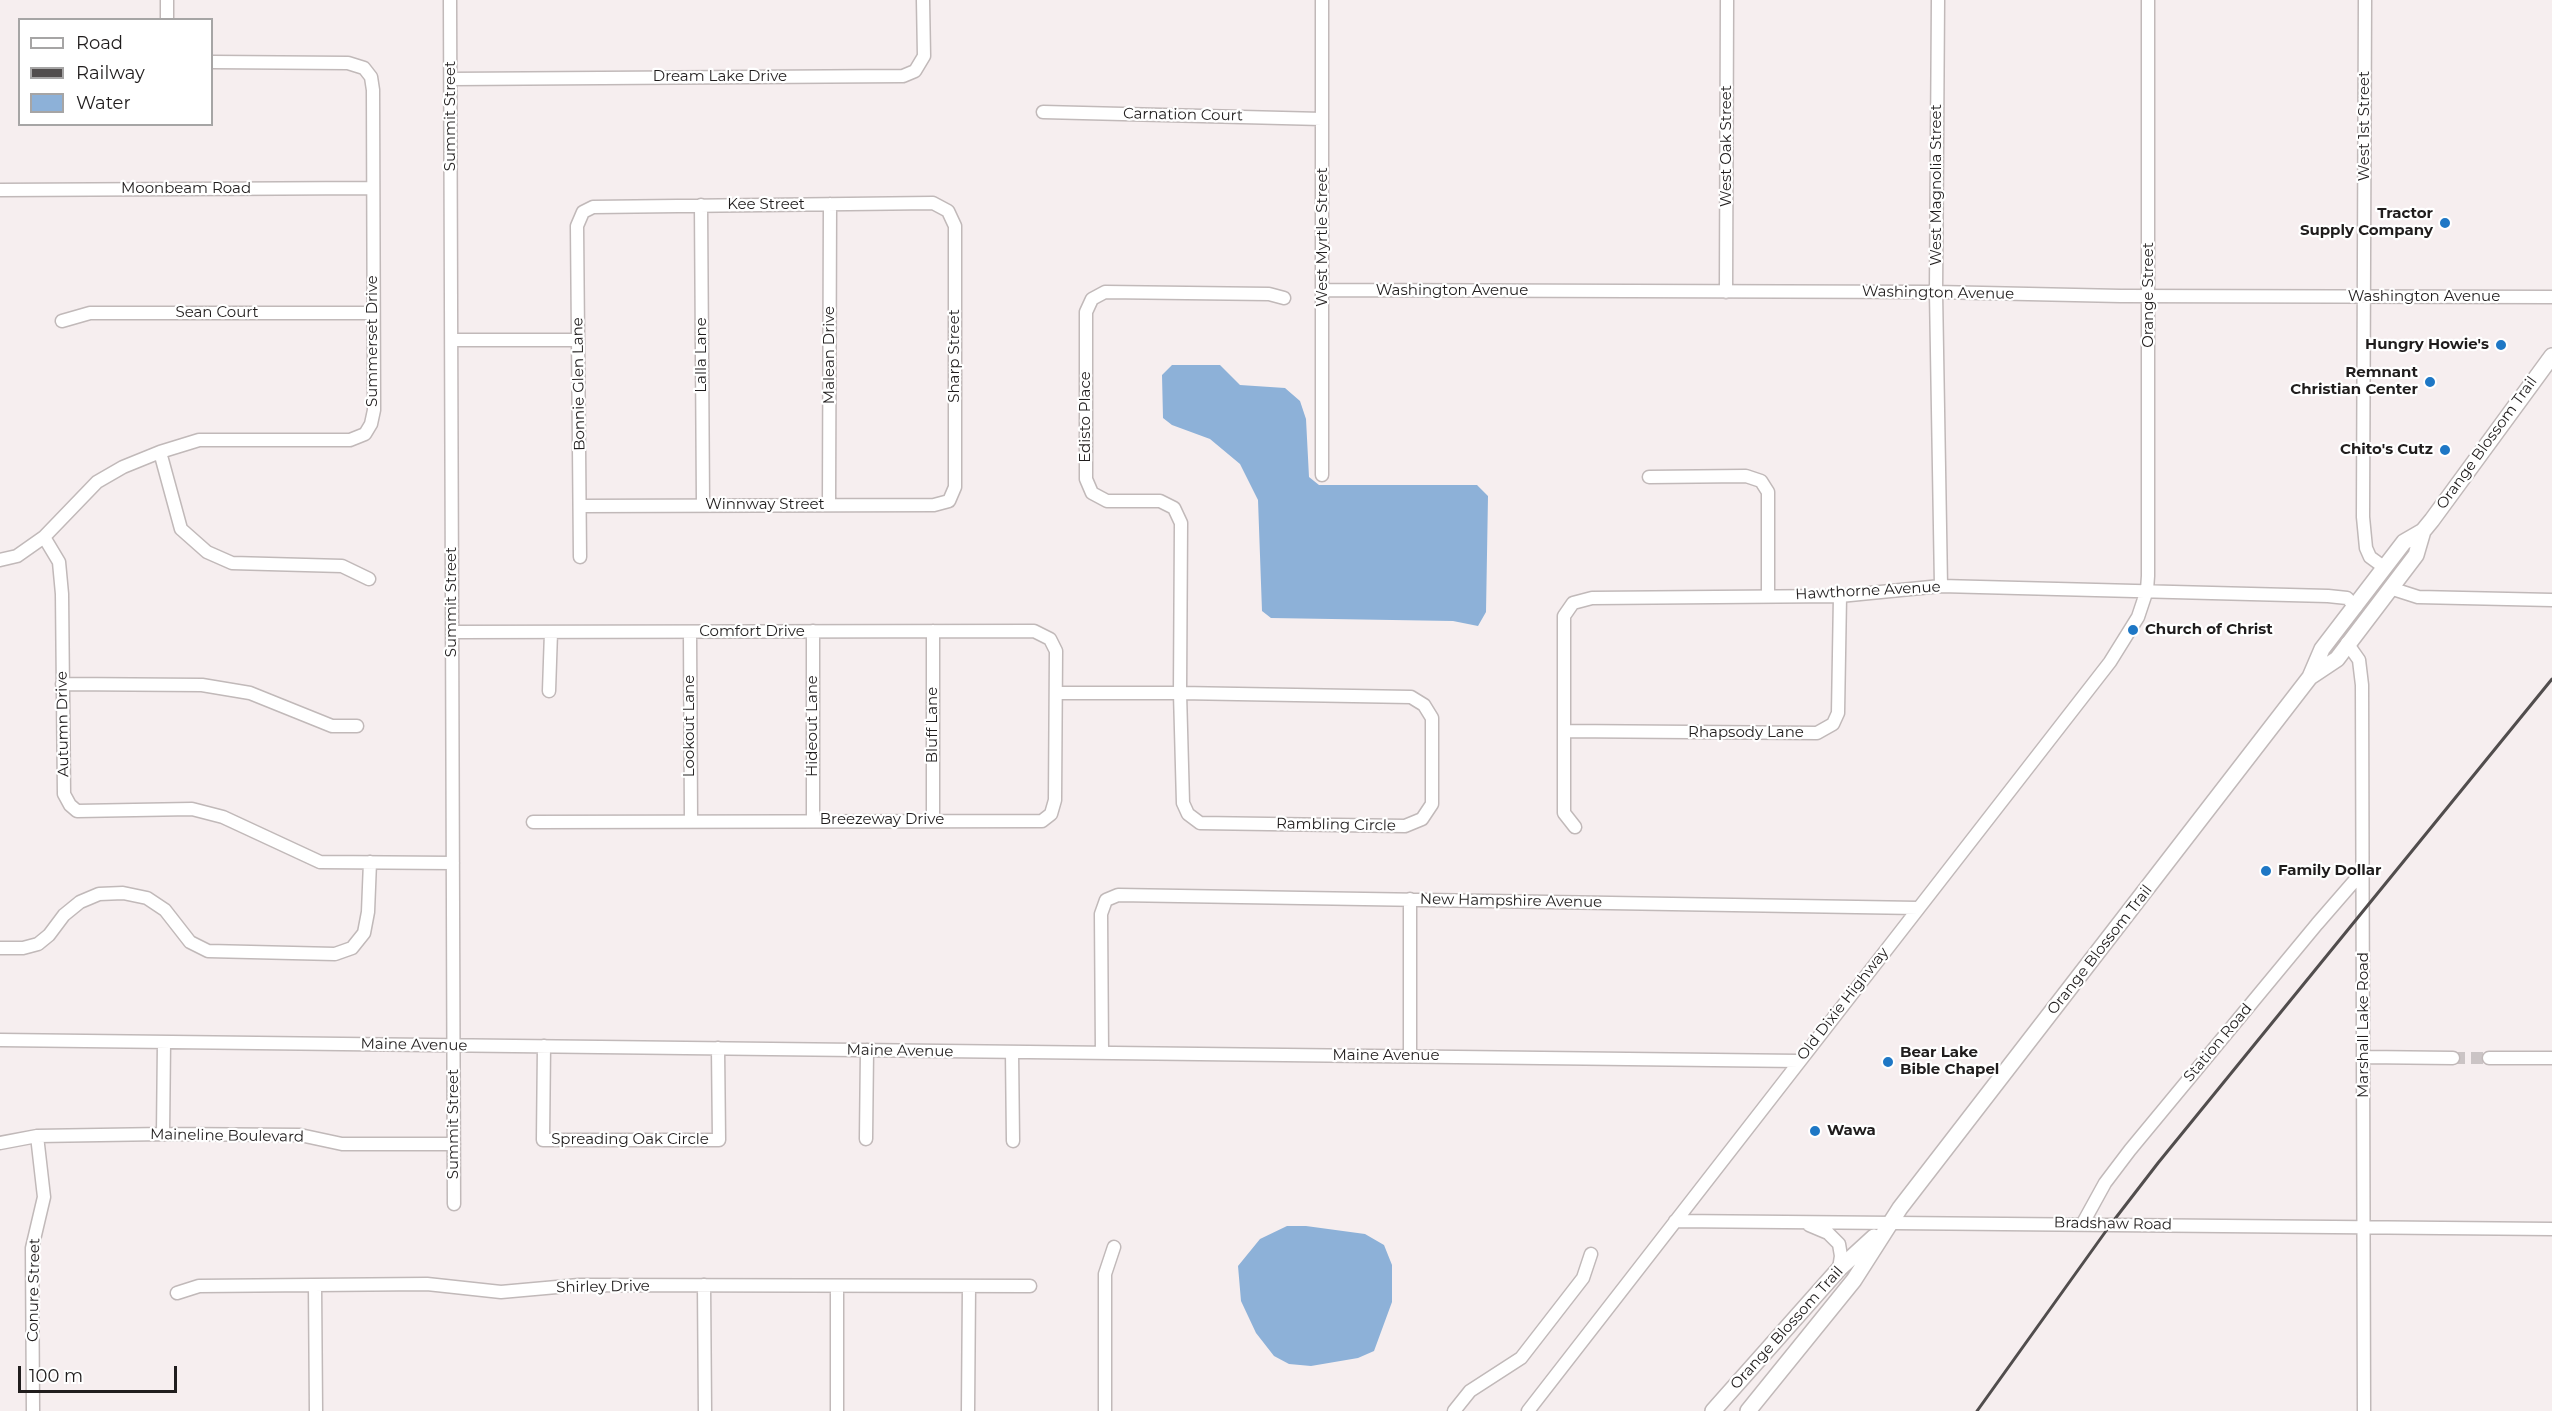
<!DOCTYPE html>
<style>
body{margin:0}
#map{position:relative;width:2552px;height:1411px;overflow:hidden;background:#f6eeef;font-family:Montserrat,sans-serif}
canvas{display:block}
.legend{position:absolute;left:18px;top:18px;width:195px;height:108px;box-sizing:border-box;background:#fff;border:2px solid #a6a5a5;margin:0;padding:8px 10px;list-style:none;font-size:18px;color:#201d1d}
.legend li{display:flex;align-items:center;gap:12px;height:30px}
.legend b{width:30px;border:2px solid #a6a5a5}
.scale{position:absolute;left:18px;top:1366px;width:159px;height:27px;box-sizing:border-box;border:3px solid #201d1d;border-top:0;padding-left:8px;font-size:18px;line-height:21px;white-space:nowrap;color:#201d1d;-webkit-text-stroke:4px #fff;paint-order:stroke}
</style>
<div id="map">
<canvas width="2552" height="1411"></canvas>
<ul class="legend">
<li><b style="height:8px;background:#fff"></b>Road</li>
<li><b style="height:8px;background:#514d4d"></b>Railway</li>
<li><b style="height:16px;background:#8db1d8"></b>Water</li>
</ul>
<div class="scale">100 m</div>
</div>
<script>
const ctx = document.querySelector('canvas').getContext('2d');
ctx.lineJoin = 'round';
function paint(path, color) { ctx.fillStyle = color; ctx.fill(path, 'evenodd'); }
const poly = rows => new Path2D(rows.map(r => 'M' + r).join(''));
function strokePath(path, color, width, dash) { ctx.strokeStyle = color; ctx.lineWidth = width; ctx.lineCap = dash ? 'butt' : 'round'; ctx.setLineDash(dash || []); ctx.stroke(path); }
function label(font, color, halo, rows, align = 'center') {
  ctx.font = font + ' Montserrat,sans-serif'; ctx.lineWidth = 4.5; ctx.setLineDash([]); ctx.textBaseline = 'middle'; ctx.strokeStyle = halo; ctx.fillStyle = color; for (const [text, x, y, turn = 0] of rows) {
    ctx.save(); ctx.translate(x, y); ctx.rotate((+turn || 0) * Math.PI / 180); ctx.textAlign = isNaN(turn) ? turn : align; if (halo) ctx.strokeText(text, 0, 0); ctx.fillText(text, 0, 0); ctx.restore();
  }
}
paint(poly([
 [1172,365,1220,365,1240,385,1285,388,1300,401,1306,419,1309,477,1319,485,1477,485,1488,496,1486,612,1478,626,1453,621,1271,618,1262,611,1258,500,1240,464,1210,439,1172,425,1163,418,1162,375],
 [1287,1226,1306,1226,1365,1234,1384,1245,1392,1265,1392,1302,1374,1351,1358,1358,1311,1366,1289,1364,1274,1356,1256,1333,1241,1301,1238,1266,1260,1239]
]), '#8db1d8');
strokePath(poly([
 [2453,1058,2489,1058]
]), '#cbc4c5', 12, [12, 6]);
const minor = poly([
 [167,0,167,20],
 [450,0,454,1204],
 [1938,0,1936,292,1941,586],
 [2365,0,2363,517,2366,548,2370,557,2385,568],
 [451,79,903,76,915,71,924,56,923,0],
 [1043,112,1322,119],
 [0,190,372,188],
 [701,205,703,504],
 [1324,290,1936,292,2121,296,2552,297],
 [1726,292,1727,0],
 [62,321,90,313,372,313],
 [452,340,578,340],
 [160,452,181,529,207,552,232,563,342,566,369,579],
 [1322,475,1322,0],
 [1649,477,1746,476,1761,481,1768,492,1768,596],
 [829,505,830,204],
 [44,537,59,562,62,594,64,794,70,805,77,811,192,809,223,817,320,862,453,863],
 [580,557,577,226,583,212,593,207,933,203,948,211,955,226,955,487,949,501,934,505,581,506],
 [0,560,17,556,44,537,97,482,123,467,160,452,199,440,350,440,365,434,371,424,374,410,373,90,371,77,364,68,348,63,212,62],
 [2390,588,2418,597,2552,600],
 [813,631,813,820],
 [933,631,933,820],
 [452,632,1034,631,1050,639,1056,651,1055,800,1051,814,1042,821,533,822],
 [690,632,691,821],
 [2347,643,2359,660,2362,685,2364,1411],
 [62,684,202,685,250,693,332,726,357,726],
 [549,691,551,632],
 [1056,693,1180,693,1411,697,1424,705,1432,718,1432,804,1422,819,1405,826,1200,823,1188,814,1183,803,1180,693,1181,523,1174,508,1160,501,1107,501,1092,493,1086,479,1086,312,1092,299,1105,292,1269,294,1284,298],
 [1564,731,1817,733,1833,724,1838,713,1840,596],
 [1575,827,1564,813,1564,616,1573,603,1592,598,1840,596,1941,586,2328,596,2347,598,2356,607],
 [1410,899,1410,1056],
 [0,948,23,948,38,944,49,935,64,915,80,902,99,894,123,893,147,898,165,910,190,942,208,951,335,954,352,948,364,933,368,912,370,862],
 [0,1040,1799,1061],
 [544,1046,543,1140,719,1140,718,1048],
 [1012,1052,1013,1141],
 [1102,1053,1101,914,1106,900,1118,895,1918,908],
 [2364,1057,2453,1058],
 [2489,1058,2552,1058],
 [163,1134,164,1042],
 [866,1139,867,1050],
 [0,1143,37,1136,163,1134,300,1135,342,1144,454,1144],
 [1675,1221,2552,1229],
 [2083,1223,2105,1183,2130,1150,2317,924,2363,871],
 [1809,1225,1828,1233,1839,1244,1841,1256,1839,1269],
 [315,1285,316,1411],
 [704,1285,705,1411],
 [837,1286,837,1411],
 [177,1293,199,1286,427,1284,501,1292,579,1285,1030,1286],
 [33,1411,32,1248,44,1197,37,1136],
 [968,1411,969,1286],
 [1105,1411,1105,1274,1114,1247],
 [1454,1411,1470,1391,1521,1358,1583,1278,1591,1254],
 [1528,1411,2110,662,2138,617,2147,590,2148,576,2148,0]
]);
const major = poly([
 [2310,677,2337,659,2416,555,2423,531],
 [1713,1411,1839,1269,1874,1237],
 [1748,1411,1854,1280,1900,1208,2310,677,2322,649,2404,542,2423,531,2432,520,2552,356]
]);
strokePath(minor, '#c1b9b9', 15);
strokePath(major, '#c1b9b9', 18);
strokePath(minor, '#fff', 12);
strokePath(major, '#fff', 15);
strokePath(poly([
 [1977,1411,2111,1224,2158,1163,2552,679]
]), '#514d4d', 3);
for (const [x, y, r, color] of [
 [2445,223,6,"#1e77c5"],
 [2501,345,6,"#1e77c5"],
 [2430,382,6,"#1e77c5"],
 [2445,450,6,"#1e77c5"],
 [2133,630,6,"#1e77c5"],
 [2266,871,6,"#1e77c5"],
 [1888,1062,6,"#1e77c5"],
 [1815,1131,6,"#1e77c5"]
]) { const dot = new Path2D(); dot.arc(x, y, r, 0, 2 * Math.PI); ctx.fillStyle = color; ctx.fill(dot); strokePath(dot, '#fff', 2); }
label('15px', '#201d1d', '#fff', [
 ["Dream Lake Drive",720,77],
 ["Carnation Court",1183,115,1],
 ["Summit Street",451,116,-90],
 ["West 1st Street",2365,126,-90],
 ["West Oak Street",1727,146,-90],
 ["West Magnolia Street",1937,185,-90],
 ["Moonbeam Road",186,189],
 ["Kee Street",766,205],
 ["West Myrtle Street",1323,237,-90],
 ["Washington Avenue",1452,291],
 ["Washington Avenue",1938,293,1],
 ["Orange Street",2149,295,-90],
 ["Washington Avenue",2424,297],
 ["Sean Court",217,313],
 ["Summerset Drive",373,341,-90],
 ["Lalla Lane",702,355,-90],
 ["Malean Drive",830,355,-90],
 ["Sharp Street",955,356,-90],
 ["Bonnie Glen Lane",579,384,-91],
 ["Edisto Place",1086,417,-90],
 ["Orange Blossom Trail",2487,443,-54],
 ["Winnway Street",765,505],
 ["Hawthorne Avenue",1868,591,-3],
 ["Summit Street",452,602,-90],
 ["Comfort Drive",752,632],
 ["Autumn Drive",63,724,-91],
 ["Bluff Lane",933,725,-90],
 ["Lookout Lane",690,726,-90],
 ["Hideout Lane",813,726,-90],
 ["Rhapsody Lane",1746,733],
 ["Breezeway Drive",882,820],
 ["Rambling Circle",1336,825,1],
 ["New Hampshire Avenue",1511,901,1],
 ["Orange Blossom Trail",2100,950,-52],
 ["Old Dixie Highway",1843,1004,-52],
 ["Marshall Lake Road",2364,1025,-90],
 ["Station Road",2218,1043,-50],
 ["Maine Avenue",414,1045,1],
 ["Maine Avenue",900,1051,1],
 ["Maine Avenue",1386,1056],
 ["Summit Street",454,1124,-90],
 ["Maineline Boulevard",227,1136,1],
 ["Spreading Oak Circle",630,1140],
 ["Bradshaw Road",2113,1224,1],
 ["Shirley Drive",603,1287,-1],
 ["Conure Street",34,1290,-89],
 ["Orange Blossom Trail",1787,1328,-48]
]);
label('bold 15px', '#201d1d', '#fff', [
 ["Tractor",2433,214],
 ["Supply Company",2433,231],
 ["Hungry Howie's",2489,345],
 ["Remnant",2418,373],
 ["Christian Center",2418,390],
 ["Chito's Cutz",2433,450],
 ["Church of Christ",2145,630,"left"],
 ["Family Dollar",2278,871,"left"],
 ["Bear Lake",1900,1053,"left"],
 ["Bible Chapel",1900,1070,"left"],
 ["Wawa",1827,1131,"left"]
], 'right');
</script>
